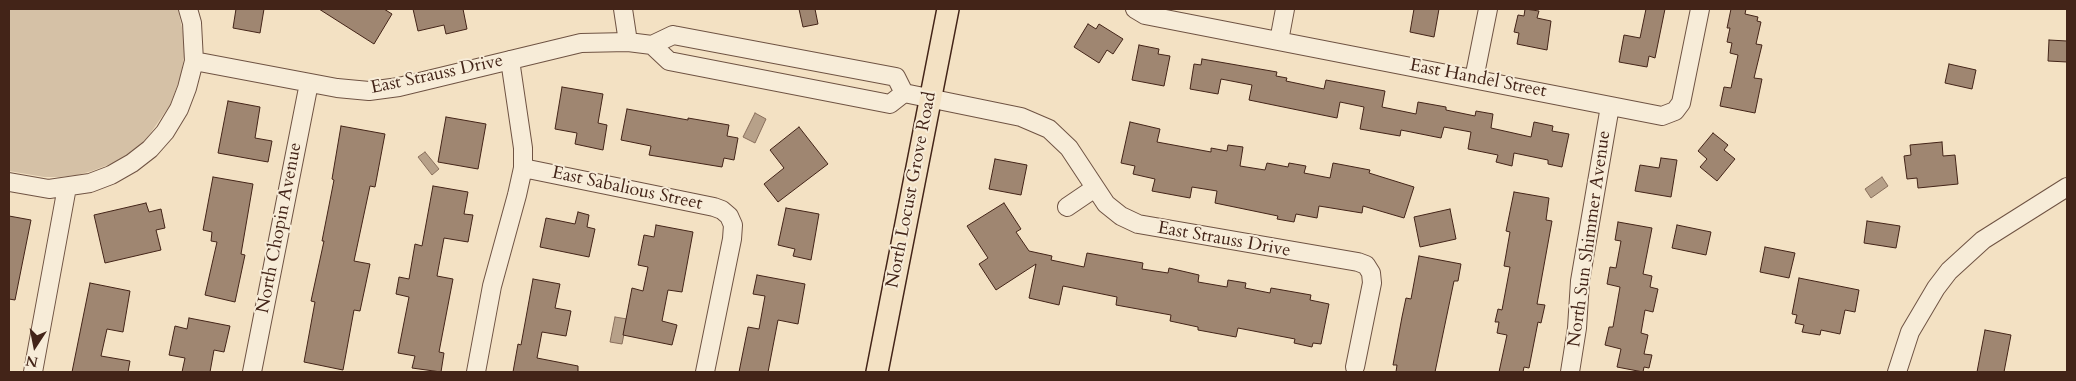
<!DOCTYPE html>
<style>
body{margin:0}
#map{position:relative;width:2076px;height:381px;overflow:hidden;background:#f3e1c3;font-family:Cardo,serif}
canvas{display:block}
.frame{position:absolute;inset:0;border:10px solid #432418;pointer-events:none}
.north{position:absolute;left:10px;top:321px;width:50px;height:50px;-webkit-text-stroke:4px #f7ecd8;paint-order:stroke;rotate:191deg;font-size:14px;font-weight:700;line-height:20px;text-align:center;color:#432418}
.north::after{content:'';display:block;margin:auto;width:18px;height:22px;background:#432418;clip-path:polygon(50% 0,100% 100%,50% 72%,0 100%)}
</style>
<div id="map">
<canvas width="2076" height="381"></canvas>
<div class="frame"></div>
<div class="north">N</div>
</div>
<script>
const ctx = document.querySelector('canvas').getContext('2d');
ctx.lineJoin = 'round';
function paint(path, color) { ctx.fillStyle = color; ctx.fill(path, 'evenodd'); }
const poly = rows => new Path2D(rows.map(r => 'M' + r).join(''));
function strokePath(path, color, width, dash) { ctx.strokeStyle = color; ctx.lineWidth = width; ctx.lineCap = dash ? 'butt' : 'round'; ctx.setLineDash(dash || []); ctx.stroke(path); }
function label(font, color, halo, rows, align = 'center') {
  ctx.font = font + ' Cardo,serif'; ctx.lineWidth = 4; ctx.setLineDash([]); ctx.textBaseline = 'middle'; ctx.strokeStyle = halo; ctx.fillStyle = color; for (const [text, x, y, turn = 0] of rows) {
    ctx.save(); ctx.translate(x, y); ctx.rotate((+turn || 0) * Math.PI / 180); ctx.textAlign = isNaN(turn) ? turn : align; if (halo) ctx.strokeText(text, 0, 0); ctx.fillText(text, 0, 0); ctx.restore();
  }
}
paint(poly([
 [9,9,178,9,184,37,184,57,181,75,170,105,145,141,133,152,118,161,92,171,77,175,60,177,44,177,9,171]
]), '#d5c1a6');
const water = poly([
 [755,113,766,119,755,143,743,137,755,113],
 [425,152,439,169,432,175,418,157,425,152],
 [1882,177,1888,186,1871,198,1865,189,1882,177],
 [615,317,627,319,622,344,610,342,615,317]
]);
paint(water, '#b7a189');
strokePath(water, '#896f5c', 1);
const building = poly([
 [236,9,264,9,260,33,233,28,236,9],
 [319,9,384,9,392,14,374,44,319,9],
 [413,9,463,9,467,29,446,34,444,25,418,31,413,9],
 [799,9,815,9,818,24,803,27,799,9],
 [1414,9,1439,9,1434,37,1410,32,1414,9],
 [1525,9,1539,11,1537,18,1551,21,1547,50,1517,44,1519,33,1514,32,1518,15,1524,16,1525,9],
 [1646,9,1665,9,1655,58,1649,56,1647,67,1619,62,1624,35,1640,38,1646,9],
 [1731,9,1746,9,1745,14,1758,17,1757,21,1761,22,1756,44,1762,45,1754,78,1762,79,1755,113,1720,106,1724,87,1731,88,1738,55,1730,53,1732,43,1727,42,1730,28,1727,28,1731,9],
 [1088,24,1096,29,1099,24,1123,39,1113,54,1107,50,1099,63,1074,47,1088,24],
 [2049,40,2067,41,2067,62,2048,61,2049,40],
 [1139,45,1159,49,1158,54,1170,56,1164,86,1132,80,1139,45],
 [1202,59,1277,72,1276,76,1287,78,1286,81,1324,89,1326,80,1385,91,1382,107,1416,114,1418,102,1446,107,1446,110,1475,116,1476,111,1493,114,1491,128,1531,137,1534,122,1553,126,1552,131,1569,134,1562,167,1548,164,1548,160,1514,153,1512,166,1496,162,1498,155,1468,149,1471,132,1444,127,1441,138,1401,130,1400,136,1360,129,1364,107,1340,102,1337,118,1249,100,1252,85,1221,79,1218,94,1190,89,1194,64,1201,65,1202,59],
 [1949,64,1976,70,1972,89,1945,83,1949,64],
 [562,87,603,94,598,123,607,125,603,150,575,144,577,133,555,129,562,87],
 [228,101,260,107,255,138,272,141,268,162,218,153,228,101],
 [627,109,688,120,688,118,729,125,727,136,738,138,734,160,724,158,722,167,649,155,651,146,621,140,627,109],
 [446,117,486,124,478,169,438,162,446,117],
 [1130,122,1160,129,1157,142,1211,152,1211,148,1227,151,1228,145,1243,147,1240,166,1265,170,1267,163,1288,167,1289,163,1306,166,1304,173,1330,178,1333,163,1370,170,1369,173,1414,187,1404,218,1363,206,1362,213,1319,206,1317,218,1296,214,1294,222,1277,219,1278,216,1215,203,1217,191,1192,187,1190,198,1152,191,1155,179,1133,174,1135,166,1121,163,1130,122],
 [341,126,385,134,375,187,370,186,354,261,370,264,360,311,354,310,343,370,304,362,315,302,311,301,324,241,322,241,334,180,332,179,341,126],
 [799,127,828,164,778,202,764,184,784,168,770,150,799,127],
 [1713,133,1728,145,1724,150,1735,159,1717,181,1700,167,1707,159,1698,151,1713,133],
 [1942,142,1943,156,1955,155,1958,184,1918,188,1917,178,1907,179,1904,156,1911,155,1910,145,1942,142],
 [1661,158,1677,160,1671,197,1635,191,1640,165,1659,168,1661,158],
 [995,159,1027,165,1021,195,989,189,995,159],
 [213,177,253,184,241,254,245,255,235,302,205,295,217,242,211,241,212,232,203,230,213,177],
 [433,186,468,192,464,214,473,215,468,242,444,238,437,276,453,279,439,352,444,353,441,372,412,368,415,356,398,353,409,297,396,294,399,277,409,279,415,244,422,246,433,186],
 [1514,192,1549,198,1546,220,1552,221,1537,304,1545,305,1541,323,1538,322,1529,368,1524,367,1523,372,1499,372,1507,335,1497,333,1499,322,1495,322,1498,309,1502,310,1510,267,1504,266,1510,232,1506,231,1514,192],
 [146,203,149,212,161,209,165,228,156,230,161,250,105,263,94,215,146,203],
 [1004,203,1021,229,1016,232,1029,251,1052,256,1051,260,1084,267,1087,253,1143,263,1142,269,1168,273,1169,268,1199,275,1198,282,1227,287,1228,280,1246,283,1245,288,1270,293,1271,288,1311,295,1310,300,1329,304,1321,344,1313,343,1312,347,1294,343,1295,339,1238,328,1236,337,1198,330,1198,327,1170,321,1171,315,1116,305,1117,297,1063,286,1059,305,1029,298,1036,264,996,290,979,264,988,258,967,226,1004,203],
 [786,208,819,214,811,260,793,256,795,249,778,245,786,208],
 [1450,209,1456,239,1420,247,1414,217,1450,209],
 [578,212,589,215,587,227,595,229,589,257,540,247,546,218,575,224,578,212],
 [9,216,31,220,15,300,9,299,9,216],
 [1867,221,1900,226,1896,248,1864,243,1867,221],
 [1618,222,1652,228,1643,274,1652,276,1650,287,1658,289,1653,312,1645,310,1641,333,1648,335,1644,354,1652,355,1649,368,1644,367,1643,372,1617,367,1621,349,1605,345,1609,327,1613,327,1620,287,1607,284,1610,267,1616,268,1621,241,1615,240,1618,222],
 [656,225,693,232,682,292,668,290,662,321,677,325,672,345,623,335,632,288,643,291,648,267,638,265,644,235,654,237,656,225],
 [1677,225,1711,232,1706,255,1672,248,1677,225],
 [1765,247,1795,253,1789,278,1760,272,1765,247],
 [1419,256,1461,264,1458,281,1454,281,1435,372,1396,372,1397,365,1393,365,1402,317,1406,298,1411,299,1419,256],
 [757,275,805,284,798,324,778,320,768,372,739,372,748,327,759,329,765,296,753,294,757,275],
 [1799,278,1859,290,1855,312,1845,310,1840,334,1821,330,1820,335,1802,332,1804,325,1795,323,1797,315,1792,314,1799,278],
 [533,279,560,284,555,308,571,311,566,336,542,332,537,358,578,366,578,372,513,372,518,344,521,345,533,279],
 [90,283,130,291,123,332,107,329,101,356,130,361,128,372,72,372,90,283],
 [189,318,230,326,224,352,214,350,210,372,182,372,185,358,169,355,175,326,187,329,189,318],
 [1985,330,2011,335,2004,372,1977,372,1985,330]
]);
paint(building, '#9f8671');
strokePath(building, '#432418', 1);
const minor = poly([
 [623,9,628,42],
 [1135,9,1145,15,1662,116,1675,111,1681,103,1700,9],
 [673,35,896,77,904,93,890,104,669,61,652,45,673,35],
 [1279,41,1285,9],
 [194,61,337,88,369,91,399,87,581,43,628,42,652,45],
 [1474,79,1488,9],
 [904,93,1021,117,1049,129,1069,148,1106,204,1121,216,1138,224,1358,262,1366,265,1371,273,1372,283,1355,367],
 [523,168,714,207,722,210,729,216,733,225,732,239,705,372],
 [9,182,49,189,90,183,111,175,132,163,150,149,165,132,179,109,187,88,194,61,192,23,188,9],
 [1067,207,1095,188],
 [33,372,67,187],
 [252,372,309,83],
 [476,372,492,286,517,195,523,168,523,148,510,60],
 [1570,372,1577,328,1580,281,1610,106],
 [1897,372,1910,332,1936,288,1949,271,1983,240,2067,187]
]);
const major = poly([
 [877,372,948,9]
]);
strokePath(minor, '#6f5343', 20);
strokePath(major, '#432418', 24);
strokePath(minor, '#f7ecd8', 18);
strokePath(major, '#f3e1c3', 21);
label('18px', '#432418', '#f7ecd8', [
 ["East Strauss Drive",437,75,-12],
 ["East Handel Street",1478,79,11],
 ["East Sabalious Street",627,189,12],
 ["North Locust Grove Road",912,190,-79],
 ["North Chopin Avenue",280,228,-79],
 ["North Sun Shimmer Avenue",1590,239,-82],
 ["East Strauss Drive",1224,240,10]
]);
</script>
